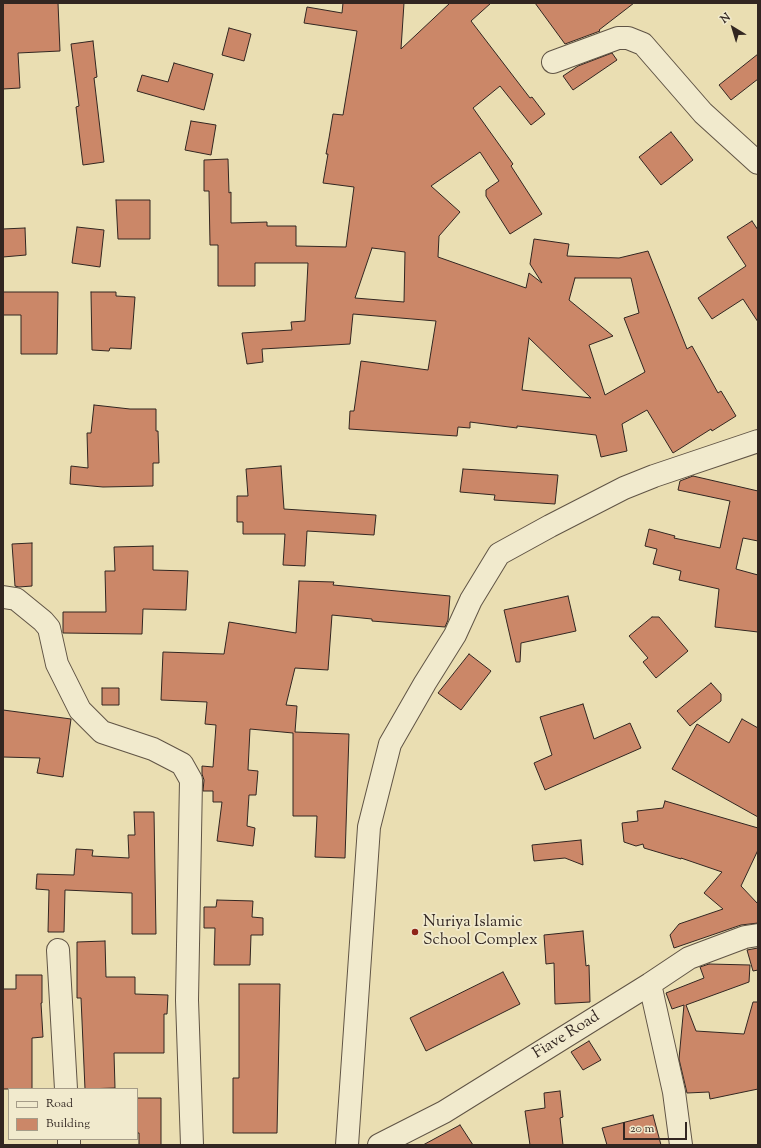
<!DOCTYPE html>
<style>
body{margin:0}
#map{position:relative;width:761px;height:1148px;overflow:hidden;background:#eadeb2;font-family:"Sorts Mill Goudy",serif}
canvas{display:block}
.frame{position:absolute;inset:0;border:4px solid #322621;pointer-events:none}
.legend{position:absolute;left:8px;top:1088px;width:130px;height:52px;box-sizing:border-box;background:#f1eacd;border:1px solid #a59c88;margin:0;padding:5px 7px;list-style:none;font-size:12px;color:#322621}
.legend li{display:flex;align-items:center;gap:8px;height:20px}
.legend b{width:20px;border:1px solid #a59c88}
.north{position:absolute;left:713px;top:8px;width:40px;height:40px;-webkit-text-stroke:3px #f1eacd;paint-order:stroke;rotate:322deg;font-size:11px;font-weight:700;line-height:16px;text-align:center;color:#322621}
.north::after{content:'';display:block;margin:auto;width:14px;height:18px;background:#322621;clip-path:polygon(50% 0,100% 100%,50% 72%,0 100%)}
.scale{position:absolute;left:623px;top:1122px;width:64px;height:18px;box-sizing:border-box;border:2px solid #322621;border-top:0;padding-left:5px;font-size:12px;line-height:14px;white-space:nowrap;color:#322621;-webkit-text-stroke:3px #f1eacd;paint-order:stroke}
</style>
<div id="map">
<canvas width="761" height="1148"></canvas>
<div class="frame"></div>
<ul class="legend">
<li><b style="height:5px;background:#f1eacd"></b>Road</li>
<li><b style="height:11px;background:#cb8768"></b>Building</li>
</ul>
<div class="north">N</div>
<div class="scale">20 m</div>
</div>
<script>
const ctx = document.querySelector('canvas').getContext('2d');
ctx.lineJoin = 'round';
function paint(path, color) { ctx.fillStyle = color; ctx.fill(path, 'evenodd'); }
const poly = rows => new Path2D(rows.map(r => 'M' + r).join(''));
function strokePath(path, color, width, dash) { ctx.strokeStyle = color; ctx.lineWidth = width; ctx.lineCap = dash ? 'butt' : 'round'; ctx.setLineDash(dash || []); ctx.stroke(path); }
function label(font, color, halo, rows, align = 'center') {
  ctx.font = font + ' "Sorts Mill Goudy",serif'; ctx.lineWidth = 3.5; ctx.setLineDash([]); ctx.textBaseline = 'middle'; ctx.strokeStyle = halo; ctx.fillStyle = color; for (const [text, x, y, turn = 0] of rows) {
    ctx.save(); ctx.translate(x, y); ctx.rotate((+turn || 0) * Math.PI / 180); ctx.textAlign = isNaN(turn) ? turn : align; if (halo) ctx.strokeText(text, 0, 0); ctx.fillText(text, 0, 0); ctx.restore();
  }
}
const building = poly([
 [3,3,58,3,60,51,18,53,20,88,3,89,3,3],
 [343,3,404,3,401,49,450,3,491,3,471,21,530,98,532,97,545,114,531,125,500,86,473,108,513,164,511,166,542,214,510,234,486,196,486,190,499,181,480,152,431,186,460,212,439,236,438,257,526,288,529,273,542,283,530,264,534,239,569,244,567,256,619,258,648,251,687,349,692,346,718,393,721,391,736,416,712,431,711,429,673,453,647,410,622,424,627,451,601,457,596,435,517,426,517,428,470,422,470,428,458,427,457,436,349,429,350,411,354,411,361,361,428,370,436,321,353,314,350,344,262,349,263,362,247,364,242,333,292,330,291,322,305,321,308,263,255,263,255,286,218,286,218,245,210,245,209,191,204,191,204,160,228,159,229,193,231,192,231,223,267,222,267,226,296,226,296,246,346,247,354,187,323,183,328,154,326,154,329,138,333,114,343,115,357,31,304,23,307,7,342,13,343,3],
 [372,248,405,252,404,302,355,298,372,248],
 [575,278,631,278,639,313,624,318,645,372,605,395,589,345,613,336,569,300,575,278],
 [529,338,591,398,522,390,529,338],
 [535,3,634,3,599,30,600,31,565,44,535,3],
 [229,28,251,34,244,61,222,55,229,28],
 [93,41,97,77,94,78,104,162,83,165,76,107,79,106,71,44,93,41],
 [612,53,617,60,573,90,563,76,578,66,612,53],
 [758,54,758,79,731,100,719,85,758,54],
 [174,63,213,74,204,110,137,91,142,75,168,82,174,63],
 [191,121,216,125,211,155,185,150,191,121],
 [671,132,693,160,661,185,639,157,671,132],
 [116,200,150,200,150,239,118,239,116,200],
 [752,221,758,230,758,322,743,299,712,319,698,298,746,266,727,237,752,221],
 [77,227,104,230,100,267,72,263,77,227],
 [25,228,26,255,3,257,3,229,25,228],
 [3,292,58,292,57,354,21,354,21,315,3,315,3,292],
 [91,292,116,292,116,296,135,297,131,349,110,348,109,351,92,350,91,292],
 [94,405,130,409,156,409,156,431,158,431,159,463,153,463,153,486,103,487,70,484,71,466,88,468,87,433,91,433,94,405],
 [281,466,284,509,376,515,374,535,307,531,305,566,283,565,285,534,243,534,243,522,237,522,237,496,248,496,246,469,281,466],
 [463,469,558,475,555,504,494,500,495,495,460,492,463,469],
 [693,476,758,491,758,541,743,538,736,569,758,575,758,632,715,627,719,589,679,580,681,571,653,564,657,549,645,546,649,529,675,536,674,538,720,548,730,501,678,490,680,481,693,476],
 [32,543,32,586,19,587,15,586,12,544,32,543],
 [153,546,153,570,188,571,186,610,143,609,142,634,63,633,63,612,106,612,105,571,115,571,114,547,153,546],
 [299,581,334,582,333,585,450,596,448,620,445,627,372,621,372,619,332,615,328,670,295,668,286,705,297,706,295,732,349,734,345,858,315,857,317,816,293,816,293,733,250,729,248,770,258,771,256,795,249,795,247,826,255,828,253,846,217,841,222,802,213,802,213,791,203,791,204,780,202,774,202,766,213,767,216,725,205,724,207,702,161,700,163,652,224,654,229,622,296,633,299,581],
 [568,596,576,631,521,643,520,662,516,662,504,610,568,596],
 [652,617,659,617,688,651,656,678,643,662,648,658,629,636,652,617],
 [469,654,491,671,461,710,438,693,469,654],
 [711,683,721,694,721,701,690,726,677,711,711,683],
 [102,688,119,688,119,705,102,705,102,688],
 [583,704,594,739,630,723,641,748,545,790,534,763,552,755,540,717,583,704],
 [3,710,71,719,63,777,37,773,40,758,3,757,3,710],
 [742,719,758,728,758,817,672,769,697,724,729,743,742,719],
 [665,801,758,828,758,850,741,886,758,904,758,923,741,925,674,948,670,935,679,924,723,909,704,893,722,872,681,858,681,859,644,848,643,844,636,846,624,842,622,823,638,821,637,811,663,808,665,801],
 [134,812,154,812,156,934,132,934,132,893,65,890,64,932,48,932,49,890,36,889,37,874,74,875,76,849,93,850,92,856,129,858,128,835,135,835,134,812],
 [581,840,583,865,565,858,534,861,532,845,581,840],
 [217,900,253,901,252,917,263,918,263,935,251,935,250,965,214,965,215,928,204,928,204,907,216,907,217,900],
 [583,931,586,966,589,965,590,1002,555,1004,554,963,546,964,544,935,583,931],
 [105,941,106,977,135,977,135,994,168,995,167,1014,164,1014,164,1053,114,1053,115,1088,85,1089,81,998,77,998,77,942,105,941],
 [758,948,758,970,753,971,747,950,758,948],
 [709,964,750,965,749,982,686,1005,696,1031,744,1034,753,1002,758,1002,758,1089,710,1099,709,1092,687,1093,679,1059,684,1005,672,1009,666,993,704,978,700,967,709,964],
 [503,972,520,1004,426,1051,410,1018,503,972],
 [16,975,42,975,42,1003,41,1003,43,1037,32,1038,32,1089,3,1089,3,989,16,989,16,975],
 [239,984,280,984,277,1133,233,1133,233,1078,239,1078,239,984],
 [589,1041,601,1060,583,1070,571,1052,589,1041],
 [560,1091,563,1117,560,1118,563,1145,530,1145,525,1111,545,1108,544,1093,560,1091],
 [137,1098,161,1098,161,1145,139,1145,139,1133,137,1133,137,1098],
 [653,1115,661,1145,607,1145,602,1128,653,1115],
 [460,1125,473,1145,423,1145,460,1125]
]);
paint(building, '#cb8768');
strokePath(building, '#322621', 1);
const minor = poly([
 [553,62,618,38,628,38,643,44,703,113,758,163],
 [3,597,16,599,43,621,49,628,57,664,80,710,102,732,153,749,182,764,191,780,187,1000,192,1145],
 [58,950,66,1089],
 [650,984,674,1092,681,1145],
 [69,1145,69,1139],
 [347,1145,369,827,390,744,425,683,455,635,471,600,499,554,550,526,624,488,654,476,758,441],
 [379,1145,444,1112,650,984,689,958,745,937,758,935]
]);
strokePath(minor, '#605445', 24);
strokePath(minor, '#f1eacd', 22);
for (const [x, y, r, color] of [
 [415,932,4,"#8f2418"]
]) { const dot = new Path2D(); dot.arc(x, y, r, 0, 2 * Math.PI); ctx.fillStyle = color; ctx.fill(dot); strokePath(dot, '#f1eacd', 1.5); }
label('16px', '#322621', '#f1eacd', [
 ["Nuriya Islamic",423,923],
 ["School Complex",423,941]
], 'left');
label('16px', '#322621', '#f1eacd', [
 ["Fiave Road",567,1036,-32]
]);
</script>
